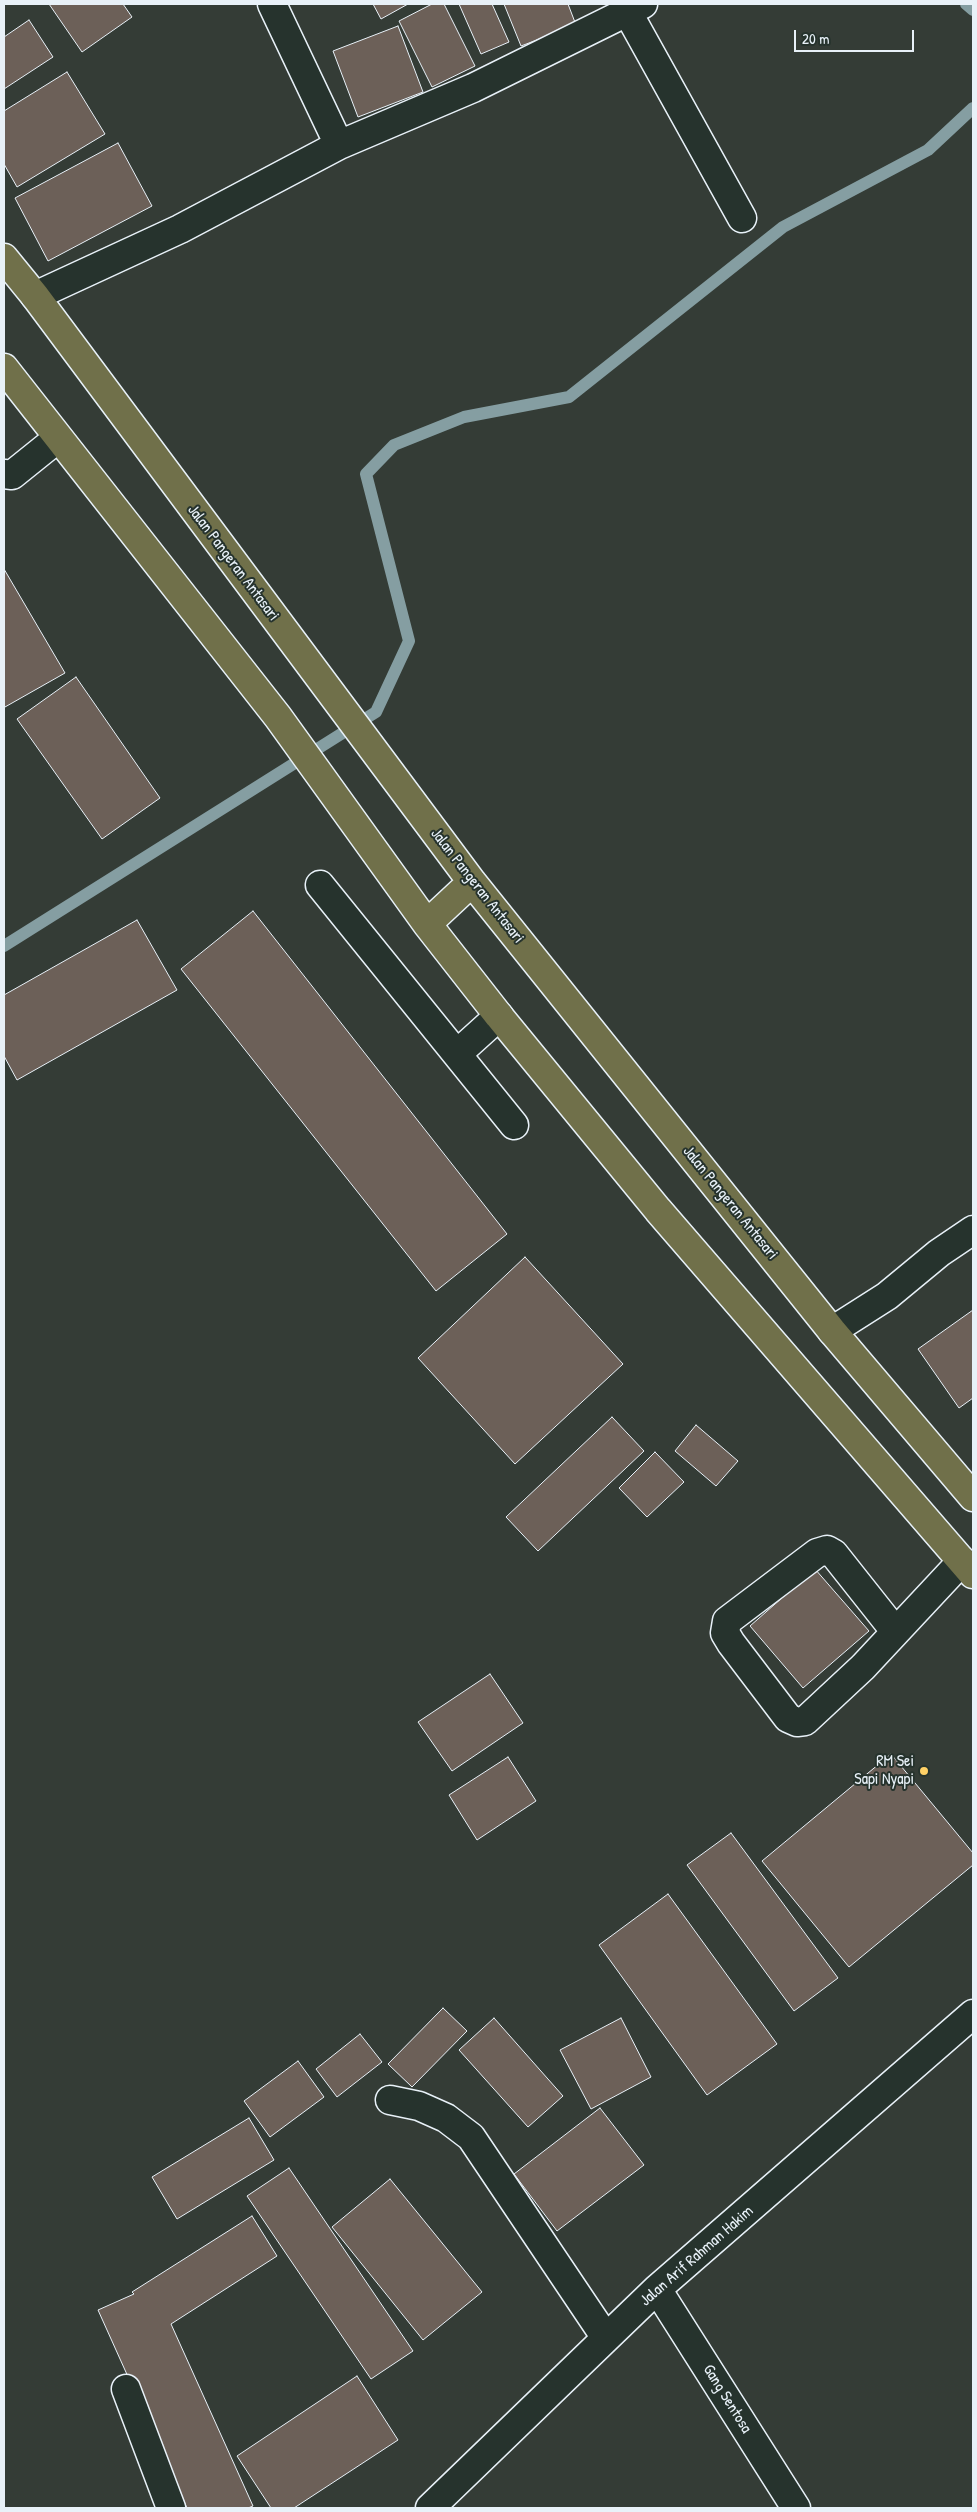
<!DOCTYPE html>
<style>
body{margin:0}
#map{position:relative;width:977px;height:2512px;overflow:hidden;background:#343c36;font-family:"Patrick Hand",sans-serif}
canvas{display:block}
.frame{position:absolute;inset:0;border:5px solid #e8f1f8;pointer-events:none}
.scale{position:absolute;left:794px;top:30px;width:120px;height:22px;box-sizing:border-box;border:2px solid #e8f1f8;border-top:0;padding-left:6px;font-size:15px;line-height:18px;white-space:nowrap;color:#e8f1f8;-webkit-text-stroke:4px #26332d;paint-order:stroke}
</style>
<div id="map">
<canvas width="977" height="2512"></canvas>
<div class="frame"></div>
<div class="scale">20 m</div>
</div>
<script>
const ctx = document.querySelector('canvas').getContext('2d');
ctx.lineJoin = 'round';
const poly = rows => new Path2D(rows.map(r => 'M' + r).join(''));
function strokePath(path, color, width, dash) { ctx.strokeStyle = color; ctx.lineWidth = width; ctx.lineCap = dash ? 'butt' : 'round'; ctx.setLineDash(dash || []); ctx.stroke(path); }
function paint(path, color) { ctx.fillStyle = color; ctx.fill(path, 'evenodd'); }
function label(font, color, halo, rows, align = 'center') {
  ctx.font = font + ' "Patrick Hand",sans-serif'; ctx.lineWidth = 4; ctx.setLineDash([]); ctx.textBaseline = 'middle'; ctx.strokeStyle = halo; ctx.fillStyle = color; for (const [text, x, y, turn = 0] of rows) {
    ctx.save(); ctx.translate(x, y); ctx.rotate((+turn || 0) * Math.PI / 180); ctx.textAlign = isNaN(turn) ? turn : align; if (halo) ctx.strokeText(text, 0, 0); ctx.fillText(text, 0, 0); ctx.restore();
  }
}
strokePath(poly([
 [966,4,973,10],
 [4,946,376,712,409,641,366,474,394,445,464,417,569,397,783,227,928,150,973,108]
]), '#859ea2', 12);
const building = poly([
 [49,4,123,4,132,17,82,52,49,4],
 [373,4,408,4,381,19,373,4],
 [432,4,444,4,475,66,432,87,399,21,432,4],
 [459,4,492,4,509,42,481,54,459,4],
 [504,4,568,4,576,25,521,46,504,4],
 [29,20,53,57,4,89,4,37,29,20],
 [398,26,423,92,358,117,333,51,398,26],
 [67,72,105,134,17,187,4,164,4,111,67,72],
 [118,143,152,206,48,261,15,198,118,143],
 [4,569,65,673,5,707,4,705,4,569],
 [76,677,160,798,102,839,17,719,76,677],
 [253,911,507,1234,436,1291,181,969,253,911],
 [137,920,177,990,17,1080,4,1056,4,995,137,920],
 [525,1257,623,1364,515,1464,418,1358,525,1257],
 [973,1310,973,1398,959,1408,918,1349,973,1310],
 [612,1417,644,1451,538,1551,506,1517,612,1417],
 [696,1425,738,1461,716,1486,675,1451,696,1425],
 [655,1452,684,1482,647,1517,619,1488,655,1452],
 [815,1569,869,1631,803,1688,750,1626,815,1569],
 [490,1674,523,1723,452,1771,418,1722,490,1674],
 [891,1754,973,1853,973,1865,849,1967,762,1861,891,1754],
 [508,1757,536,1801,477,1840,449,1795,508,1757],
 [731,1833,838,1978,794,2011,687,1865,731,1833],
 [668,1894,777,2044,707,2095,599,1945,668,1894],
 [443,2008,467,2031,412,2087,388,2064,443,2008],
 [494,2018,563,2096,528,2127,459,2050,494,2018],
 [621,2018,651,2077,591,2109,560,2050,621,2018],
 [360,2034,382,2062,337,2097,316,2069,360,2034],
 [298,2061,324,2097,270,2137,244,2101,298,2061],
 [600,2108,644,2165,557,2231,514,2174,600,2108],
 [249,2118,274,2160,177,2219,152,2177,249,2118],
 [289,2168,413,2351,371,2379,247,2196,289,2168],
 [390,2179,482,2292,423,2340,332,2227,390,2179],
 [252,2216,277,2256,171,2324,253,2506,248,2508,187,2508,98,2310,134,2294,132,2292,252,2216],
 [357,2376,398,2440,294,2508,271,2508,237,2456,357,2376]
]);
paint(building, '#6c6058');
strokePath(building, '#e8f1f8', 1);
const minor = poly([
 [272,4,339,145],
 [627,11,742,218],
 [35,296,180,229,339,145,473,88,643,4],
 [4,474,12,475,58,438],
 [320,885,514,1125],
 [457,1054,499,1016],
 [832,1331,887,1296,939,1253,973,1230],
 [895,1631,834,1554,827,1550,817,1553,727,1621,725,1633,731,1643,788,1718,797,1722,805,1721,863,1667,962,1561],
 [390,2100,419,2106,446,2118,471,2137,606,2338],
 [657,2289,796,2508],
 [126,2389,171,2508],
 [430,2508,657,2289,973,2014]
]);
const major = poly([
 [4,258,35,296,472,882,832,1331,973,1497],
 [4,368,278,717,427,924,499,1016,658,1210,973,1574],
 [427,924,472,882]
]);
strokePath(minor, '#e8f1f8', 31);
strokePath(major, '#e8f1f8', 31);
strokePath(minor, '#26332d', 28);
strokePath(major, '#70704a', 28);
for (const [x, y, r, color] of [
 [924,1771,5,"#ffd166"]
]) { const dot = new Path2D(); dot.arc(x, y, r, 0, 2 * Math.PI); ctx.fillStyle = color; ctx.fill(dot); strokePath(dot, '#26332d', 2); }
label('16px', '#e8f1f8', '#26332d', [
 ["Jalan Pangeran Antasari",233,563,53],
 ["Jalan Pangeran Antasari",477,886,52],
 ["Jalan Pangeran Antasari",730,1203,51],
 ["Jalan Arif Rahman Hakim",697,2256,-41],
 ["Gang Sentosa",727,2399,58]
]);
label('16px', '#e8f1f8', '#26332d', [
 ["RM Sei",914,1762],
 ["Sapi Nyapi",914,1780]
], 'right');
</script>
